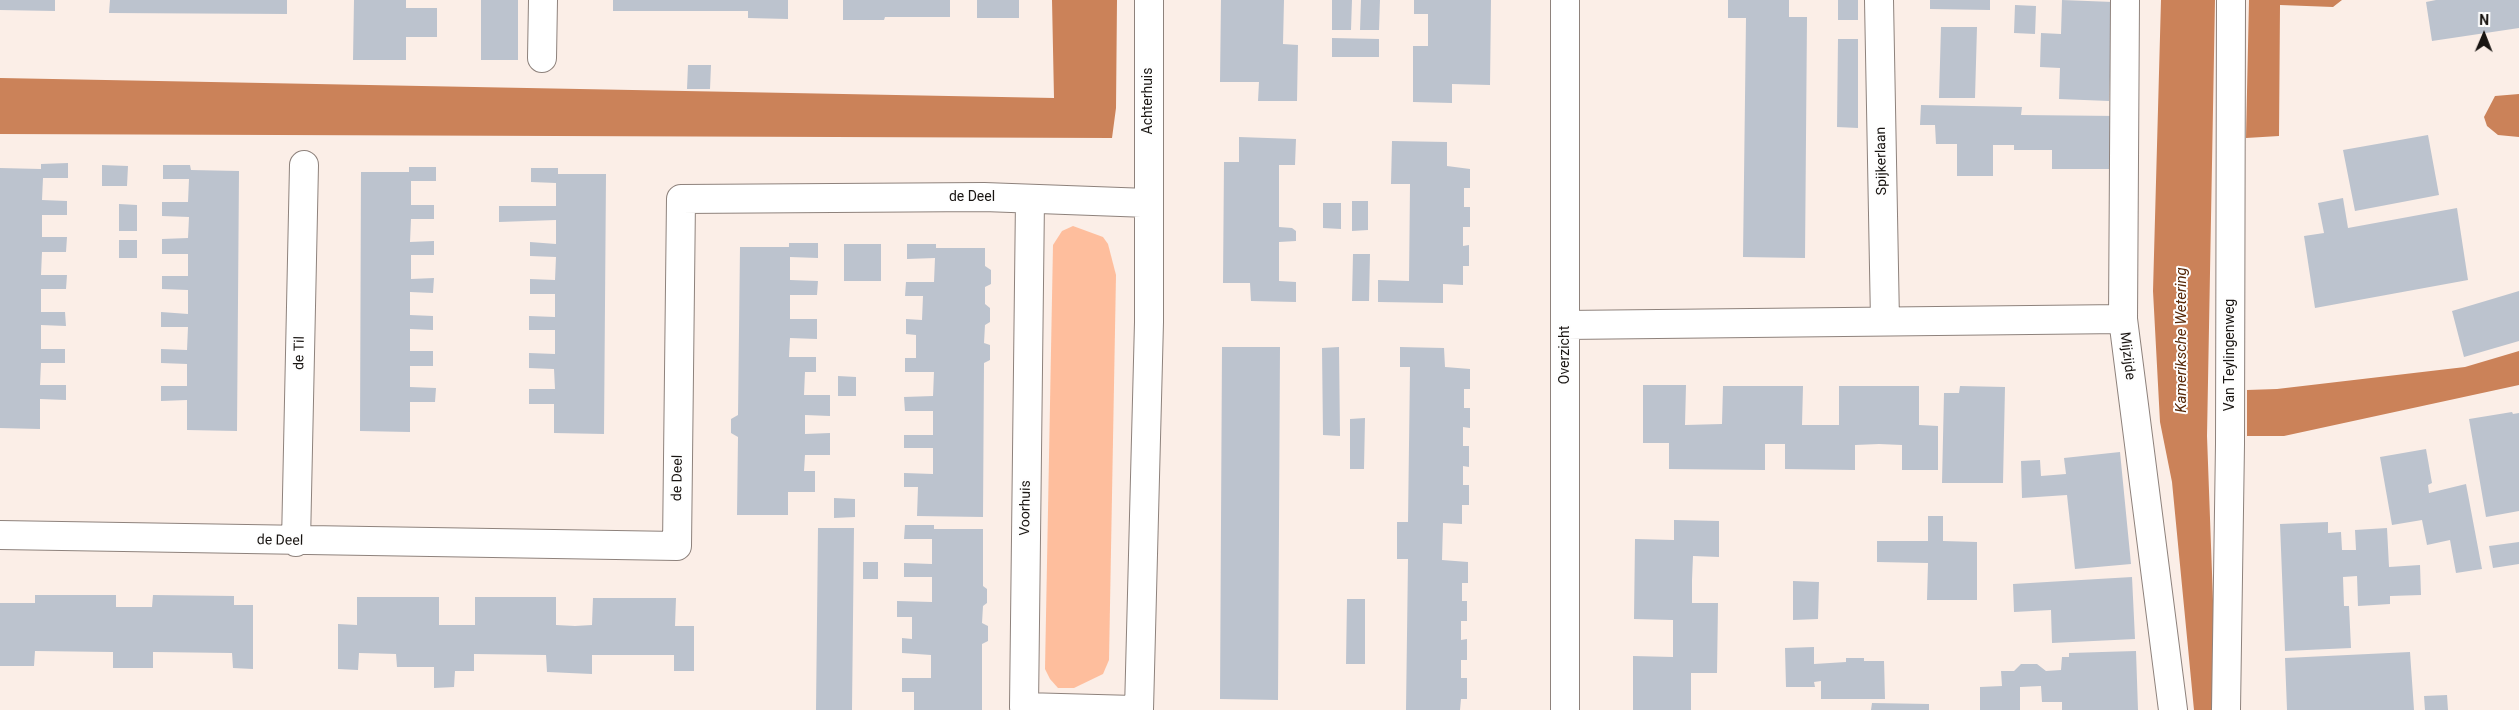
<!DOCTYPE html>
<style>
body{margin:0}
#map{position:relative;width:2519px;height:710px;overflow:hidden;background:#fbeee7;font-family:Roboto,sans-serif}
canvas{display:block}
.north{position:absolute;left:2459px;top:10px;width:50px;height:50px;-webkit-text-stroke:4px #fefefe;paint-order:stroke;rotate:1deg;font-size:14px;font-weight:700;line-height:20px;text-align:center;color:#191512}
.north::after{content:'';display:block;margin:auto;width:18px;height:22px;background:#191512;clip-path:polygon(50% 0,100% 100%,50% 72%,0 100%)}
</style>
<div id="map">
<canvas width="2519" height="710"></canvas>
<div class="north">N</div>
</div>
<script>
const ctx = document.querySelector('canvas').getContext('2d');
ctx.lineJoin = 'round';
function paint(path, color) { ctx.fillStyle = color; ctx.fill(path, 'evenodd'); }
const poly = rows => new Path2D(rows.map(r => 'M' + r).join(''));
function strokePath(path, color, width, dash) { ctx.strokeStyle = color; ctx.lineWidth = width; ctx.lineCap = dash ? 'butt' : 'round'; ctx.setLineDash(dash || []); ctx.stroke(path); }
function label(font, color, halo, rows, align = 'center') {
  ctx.font = font + ' Roboto,sans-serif'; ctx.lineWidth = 4; ctx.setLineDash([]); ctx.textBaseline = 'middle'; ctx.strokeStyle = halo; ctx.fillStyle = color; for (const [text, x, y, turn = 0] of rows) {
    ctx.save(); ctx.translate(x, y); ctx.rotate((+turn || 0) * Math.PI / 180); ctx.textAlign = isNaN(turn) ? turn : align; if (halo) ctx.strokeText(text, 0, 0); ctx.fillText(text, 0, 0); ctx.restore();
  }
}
paint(poly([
 [1073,226,1103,237,1108,244,1116,275,1109,660,1103,674,1074,688,1058,688,1050,679,1045,669,1053,245,1062,231]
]), '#febe9d');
paint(poly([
 [1052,0,1117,0,1116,108,1112,138,0,134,0,78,1054,98],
 [2161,0,2215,0,2207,436,2217,710,2194,710,2172,482,2160,422,2153,291],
 [2249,0,2342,0,2333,7,2280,5,2279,136,2246,138],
 [2519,94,2519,137,2498,135,2487,126,2484,117,2495,96],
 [2519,351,2519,385,2284,436,2247,436,2247,390,2277,389,2465,367]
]), '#cb8259');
paint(poly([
 [0,0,55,0,55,11,0,10],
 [110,0,287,0,287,14,109,13],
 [354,0,406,0,406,8,437,8,437,37,406,37,406,60,353,60],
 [481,0,518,0,518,60,481,60],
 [613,0,788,0,788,19,748,18,748,11,613,11],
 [843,0,950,0,950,17,885,17,884,20,843,20],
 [977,0,1019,0,1019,18,977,18],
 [1221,0,1284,0,1283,44,1298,45,1297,101,1258,101,1259,82,1220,82],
 [1332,0,1352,0,1351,30,1332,30],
 [1361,0,1380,0,1379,30,1360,30],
 [1414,0,1491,0,1490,85,1452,84,1452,103,1413,102,1413,46,1428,46,1428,14,1414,14],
 [1728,0,1789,0,1789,17,1807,17,1805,258,1743,257,1746,18,1728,18],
 [1838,0,1858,0,1858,20,1838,20],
 [1930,0,1990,0,1990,10,1930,9],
 [2062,0,2113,2,2109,101,2059,99,2060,68,2040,67,2041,33,2061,34],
 [2436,0,2519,0,2519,28,2432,41,2426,2],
 [2015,5,2036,6,2035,34,2014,33],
 [1941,27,1977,27,1975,98,1939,98],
 [1332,38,1379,39,1379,57,1332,57],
 [1838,39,1858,39,1858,128,1837,127],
 [688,65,711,65,710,89,687,89],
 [1921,105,2022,107,2021,115,2117,116,2116,169,2052,169,2052,150,2014,150,2014,145,1993,145,1993,176,1957,176,1957,144,1936,144,1935,125,1920,125],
 [2428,135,2439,195,2355,211,2343,150],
 [1239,137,1296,139,1295,165,1279,165,1279,227,1292,228,1296,231,1296,241,1279,242,1279,281,1296,282,1296,302,1251,301,1250,283,1223,283,1224,162,1239,162],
 [1392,141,1447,142,1447,166,1470,169,1470,188,1464,188,1464,207,1470,207,1470,227,1463,227,1463,246,1469,245,1469,266,1463,266,1463,285,1443,284,1443,303,1378,302,1378,280,1409,281,1410,184,1391,184],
 [68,163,68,178,43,178,42,200,67,201,67,215,42,215,42,237,67,237,66,252,42,252,41,275,67,275,66,289,41,289,41,312,65,312,66,326,41,325,41,349,65,349,65,363,41,363,40,385,66,385,66,400,40,399,40,429,0,428,0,168,41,169,41,164],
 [102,165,128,166,127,186,102,186],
 [163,165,190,165,191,170,239,171,237,431,187,430,187,400,161,401,161,386,187,386,187,364,161,363,161,349,187,350,188,327,161,327,161,312,188,314,188,290,162,289,162,276,188,276,188,254,162,254,162,239,188,238,189,217,162,216,162,202,188,202,189,179,163,179],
 [409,167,436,167,436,181,411,181,411,205,434,205,434,219,411,219,410,242,434,241,434,255,411,255,411,279,434,278,433,293,410,292,410,315,433,316,433,330,410,329,410,351,433,351,433,366,410,366,410,387,436,388,435,402,410,402,410,432,360,431,361,172,409,172],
 [531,168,558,168,558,174,606,174,604,434,554,433,554,404,529,404,529,389,555,389,554,369,529,368,529,353,555,354,555,330,529,330,529,316,555,317,555,294,530,294,530,279,555,280,556,257,530,256,530,242,556,244,556,220,499,222,499,206,556,206,556,183,531,182],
 [2343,198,2348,228,2457,208,2468,280,2315,308,2304,236,2324,233,2318,203],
 [1352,201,1368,201,1368,230,1352,231],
 [1323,203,1341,203,1341,229,1323,228],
 [119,204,137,205,137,231,119,231],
 [119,240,137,240,137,258,119,258],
 [789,243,818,243,818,258,790,257,790,280,818,281,817,295,790,295,790,319,817,319,817,339,790,338,789,357,816,357,816,372,805,372,804,395,830,395,830,416,805,415,805,434,830,433,830,455,805,455,804,471,815,471,815,492,788,492,788,515,737,515,738,437,731,433,731,419,738,415,740,247,789,247],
 [844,244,881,244,881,281,844,281],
 [907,244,936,244,936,248,985,248,985,266,991,270,991,284,985,287,985,304,990,308,990,322,985,325,984,343,990,345,990,360,984,363,983,517,917,516,918,487,904,487,904,473,933,474,933,448,904,448,904,435,933,435,933,411,905,411,904,397,933,396,934,372,905,372,905,358,916,358,916,335,906,334,906,319,922,320,923,296,905,296,906,282,934,282,935,258,907,259],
 [1353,254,1370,254,1369,301,1352,301],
 [2519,291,2519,341,2464,357,2452,311],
 [1222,347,1280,347,1278,700,1220,699],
 [1339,347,1340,436,1323,435,1322,348],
 [1400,347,1444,348,1445,367,1470,369,1470,389,1464,389,1464,408,1470,408,1470,428,1463,427,1463,446,1469,446,1469,467,1463,466,1463,485,1469,485,1469,505,1462,505,1462,524,1443,523,1442,560,1468,562,1468,583,1462,583,1462,601,1467,601,1467,621,1461,621,1461,640,1467,639,1467,660,1461,660,1461,678,1467,678,1467,699,1461,699,1460,710,1406,710,1408,559,1397,559,1397,522,1408,522,1410,367,1400,367],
 [838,376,856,377,856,396,838,396],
 [1643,385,1686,385,1685,425,1722,424,1723,386,1803,386,1802,425,1839,425,1839,386,1919,386,1919,425,1938,426,1938,470,1902,470,1902,445,1879,444,1855,445,1855,470,1785,469,1785,444,1765,444,1765,470,1669,469,1669,443,1643,443],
 [1960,386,2005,387,2003,483,1942,483,1944,393,1959,393],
 [2512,412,2513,414,2519,413,2519,511,2486,517,2469,419],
 [1365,418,1364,469,1350,469,1350,419],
 [2426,449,2432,483,2428,485,2429,493,2466,484,2482,569,2456,573,2450,540,2427,545,2422,520,2392,525,2380,457],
 [2120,452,2131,564,2075,569,2067,495,2022,498,2021,461,2040,460,2041,476,2066,474,2064,458],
 [834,498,855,499,855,517,834,518],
 [1928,516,1943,516,1943,541,1977,542,1977,600,1927,600,1928,563,1877,562,1877,541,1928,541],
 [1674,520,1719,521,1719,557,1693,556,1692,580,1692,603,1718,603,1717,673,1691,673,1691,710,1633,710,1633,656,1673,657,1673,620,1634,619,1635,539,1674,540],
 [2328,522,2328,533,2341,532,2342,550,2356,550,2355,530,2387,528,2389,567,2420,565,2421,595,2390,596,2390,604,2358,606,2357,576,2343,577,2344,606,2349,606,2351,648,2285,651,2280,524],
 [905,525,934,525,934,529,983,529,983,586,987,589,987,603,983,606,982,623,988,626,988,641,982,644,982,710,914,710,914,692,902,692,902,678,931,678,931,655,902,653,902,638,912,639,912,617,897,617,897,601,932,602,932,577,904,577,904,563,932,564,932,539,904,539],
 [818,528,854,528,852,710,816,710],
 [2519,542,2519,564,2493,568,2489,546],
 [863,562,878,562,878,579,863,579],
 [2132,577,2135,639,2052,643,2051,610,2014,612,2013,584],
 [1793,581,1819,582,1818,619,1793,620],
 [35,595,116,595,116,607,152,607,153,595,234,596,234,605,253,605,253,669,233,668,232,653,153,652,153,668,113,668,113,652,35,651,34,666,0,666,0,603,35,603],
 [357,597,439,597,439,625,475,625,475,597,556,597,556,625,575,626,592,625,593,598,676,598,675,626,694,626,694,671,674,671,674,655,592,655,592,674,547,672,546,655,474,654,474,671,455,671,454,687,434,688,434,667,397,667,396,654,359,653,358,670,338,669,338,624,357,625],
 [1347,599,1365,599,1365,664,1346,664],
 [1814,647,1814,664,1846,662,1846,658,1864,658,1864,661,1884,661,1885,699,1821,699,1821,681,1814,682,1815,687,1786,687,1785,648],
 [2136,651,2138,710,2062,710,2062,702,2042,702,2041,686,2020,687,2020,710,1980,710,1980,687,2002,686,2001,671,2014,671,2021,664,2037,664,2046,671,2061,670,2062,657,2069,657,2069,653],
 [2410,652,2414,710,2287,710,2285,658],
 [2447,695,2448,710,2425,710,2424,696],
 [1872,703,1929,704,1929,710,1871,710]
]), '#bcc3ce');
const minor = poly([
 [1565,0,1565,710],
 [1879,0,1885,321],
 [2125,0,2123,319,2173,710],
 [542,58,543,0],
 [1030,199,1024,707,1134,710],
 [1565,325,2123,319],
 [0,535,677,546,681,199,984,197,1148,203],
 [296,542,304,165],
 [1139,710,1149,322,1149,0],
 [2226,710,2230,444,2231,0]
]);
strokePath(minor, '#8e827c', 30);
strokePath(minor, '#fff', 28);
label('14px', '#191512', '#fefefe', [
 ["Achterhuis",1148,101,-90],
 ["Spijkerlaan",1882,161,-91],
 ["de Deel",972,197],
 ["de Til",300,353,-89],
 ["Overzicht",1565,355,-90],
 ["Van Teylingenweg",2230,355,-90],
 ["Mijzijde",2127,356,83],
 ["de Deel",678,478,-89],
 ["Voorhuis",1026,508,-89],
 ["de Deel",280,541,1]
]);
label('italic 15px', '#562707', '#fefefe', [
 ["Kameriksche Wetering",2182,340,-90]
]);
</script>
